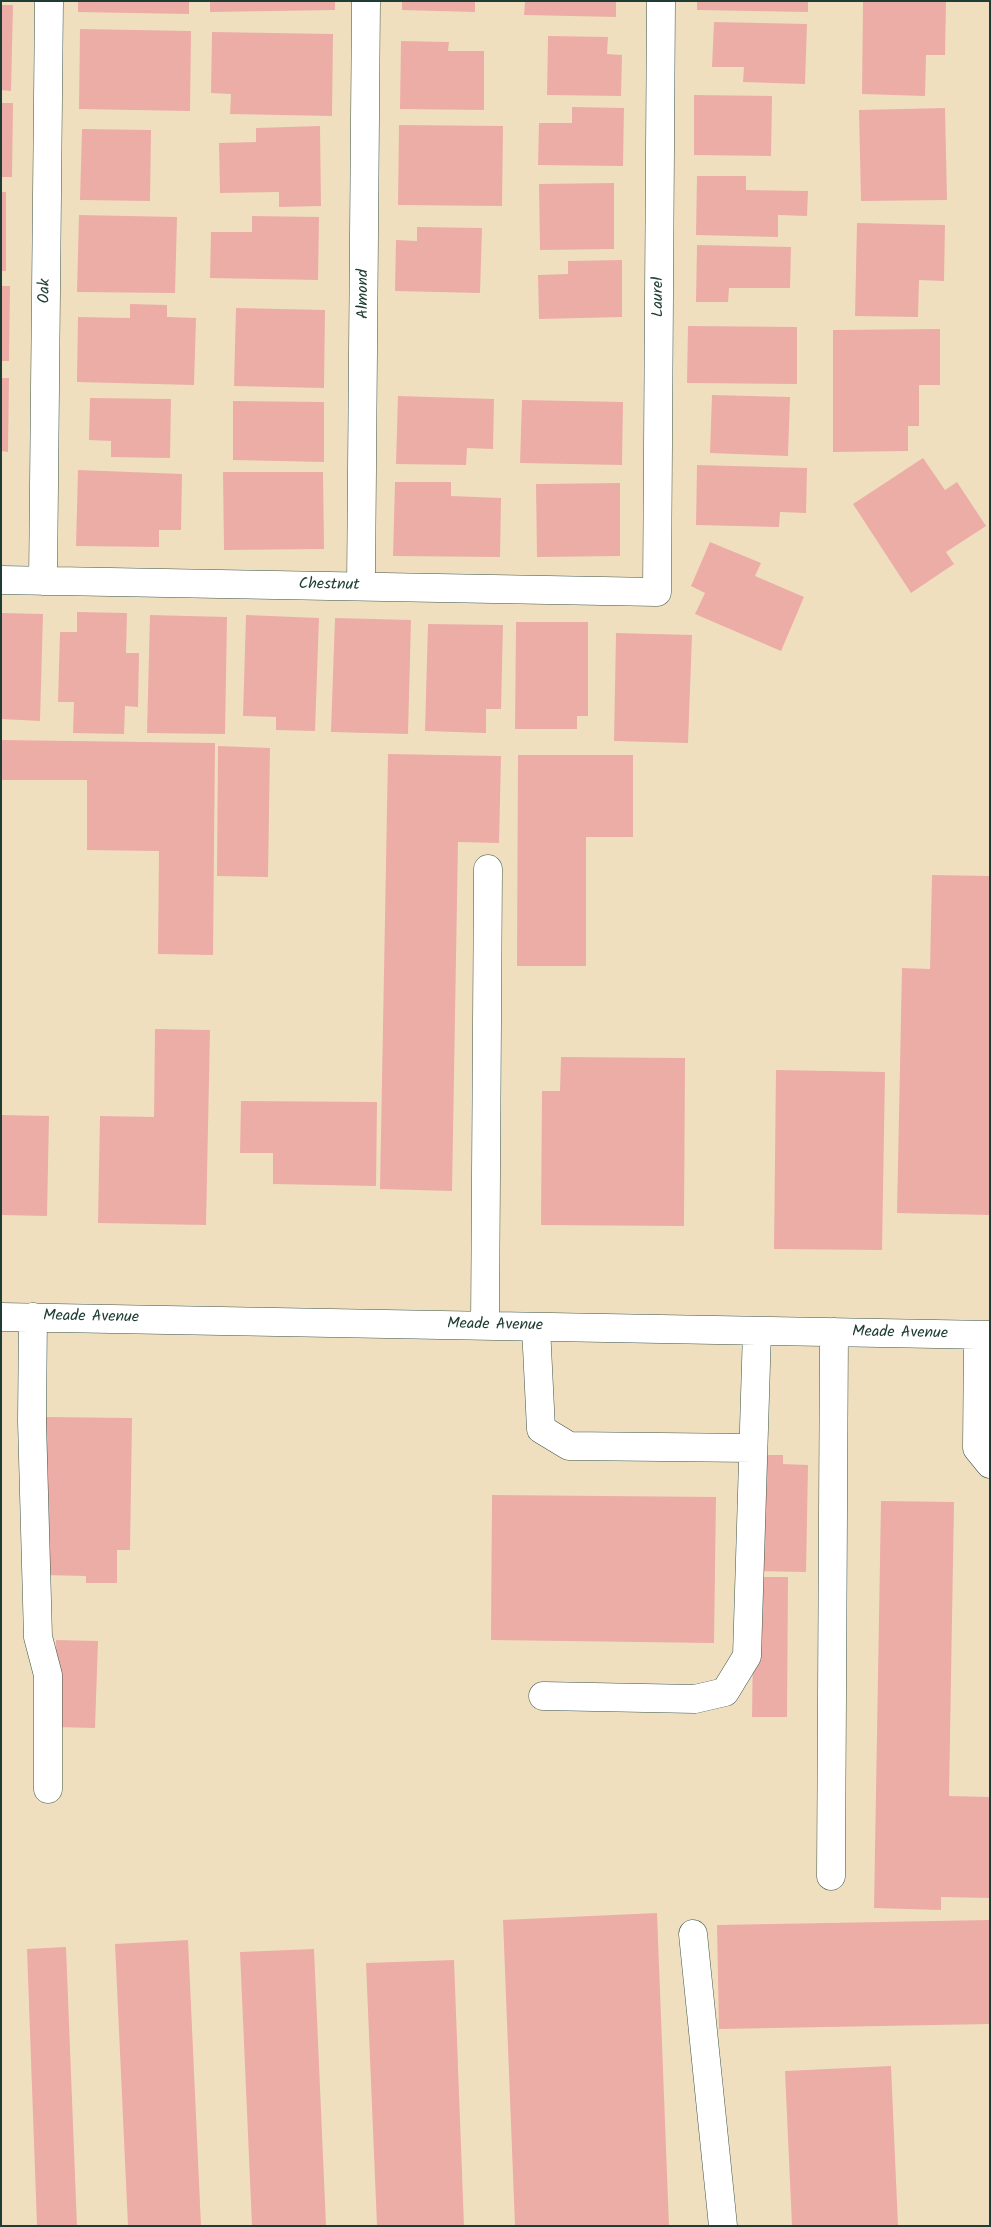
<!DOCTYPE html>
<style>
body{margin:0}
#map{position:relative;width:991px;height:2227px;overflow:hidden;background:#f0dfbf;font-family:Kalam,sans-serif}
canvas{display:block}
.frame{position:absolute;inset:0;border:2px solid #1f3d34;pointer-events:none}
</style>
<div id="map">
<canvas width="991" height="2227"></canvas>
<div class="frame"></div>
</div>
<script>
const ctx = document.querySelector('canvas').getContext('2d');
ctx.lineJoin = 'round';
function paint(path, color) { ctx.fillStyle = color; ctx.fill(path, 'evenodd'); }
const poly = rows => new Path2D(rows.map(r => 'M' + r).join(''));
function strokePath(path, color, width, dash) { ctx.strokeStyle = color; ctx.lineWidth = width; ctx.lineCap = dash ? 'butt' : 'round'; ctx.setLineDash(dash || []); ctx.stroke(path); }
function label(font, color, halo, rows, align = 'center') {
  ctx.font = font + ' Kalam,sans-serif'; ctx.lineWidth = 4; ctx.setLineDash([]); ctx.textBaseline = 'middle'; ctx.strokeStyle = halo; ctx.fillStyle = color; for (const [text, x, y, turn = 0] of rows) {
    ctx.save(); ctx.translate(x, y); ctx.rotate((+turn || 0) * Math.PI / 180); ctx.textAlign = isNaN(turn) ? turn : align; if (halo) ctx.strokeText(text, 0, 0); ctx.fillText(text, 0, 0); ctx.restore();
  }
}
paint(poly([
 [78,1,189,1,189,14,78,12],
 [210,1,335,1,335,10,210,12],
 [402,1,475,1,475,12,402,10],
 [525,1,616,1,616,17,524,15],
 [697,1,808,1,808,12,697,10],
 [863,1,946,1,945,55,926,55,925,96,862,94],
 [1,5,13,5,11,91,1,90],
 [714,22,807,24,805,84,743,82,744,67,712,67],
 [80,29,191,31,190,111,79,109],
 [212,32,333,34,332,116,230,114,231,94,211,93],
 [548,36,608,37,607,54,622,55,621,96,547,95],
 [401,41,449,42,448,51,484,51,484,110,400,109],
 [694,95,772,96,771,156,694,155],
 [1,103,13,103,12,177,1,177],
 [572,107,624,108,623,166,538,165,539,123,572,123],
 [945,108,947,200,861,201,859,110],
 [399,125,503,126,502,206,398,205],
 [320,126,321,206,279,207,279,192,220,193,219,143,256,142,256,128],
 [82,129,151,130,150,201,80,200],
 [697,176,746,176,746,190,808,191,807,216,778,215,778,237,696,235],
 [614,183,614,249,540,250,539,184],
 [1,192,6,192,6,271,1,271],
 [79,215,177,217,175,293,77,292],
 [252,216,319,217,318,280,210,278,211,232,252,232],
 [857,223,945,225,944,281,919,280,918,317,855,316],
 [417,227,482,228,480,293,395,291,396,240,417,241],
 [697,245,791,247,790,288,729,288,728,302,696,302],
 [622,260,622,317,539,319,538,275,568,274,568,261],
 [1,286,10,286,9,361,1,361],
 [130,304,167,305,167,317,196,318,194,385,77,382,78,317,130,318],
 [236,308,325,310,324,388,234,386],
 [688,326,797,327,797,384,687,383],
 [940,329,940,385,919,385,919,426,908,426,908,451,833,452,833,330],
 [1,378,9,378,8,452,1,451],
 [712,395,790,397,788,456,710,453],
 [398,396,494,399,493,449,467,448,466,465,396,464],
 [90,398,171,399,170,458,111,457,111,441,89,440],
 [522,400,623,402,622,465,520,463],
 [233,401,324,402,324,462,233,460],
 [923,458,945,490,957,482,986,526,946,552,954,564,911,593,853,504],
 [697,465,807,468,806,513,780,512,779,527,696,525],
 [78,470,182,474,181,530,159,530,159,547,76,546],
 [223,472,323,472,324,549,224,550],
 [395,482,451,482,451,496,501,498,500,557,393,556],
 [620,483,620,556,537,557,536,484],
 [710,542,761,563,755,576,804,597,781,651,695,614,705,593,691,586],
 [77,612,127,613,126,653,139,653,138,707,125,706,124,734,73,733,74,702,58,702,60,632,77,632],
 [1,613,43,614,40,721,1,719],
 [150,615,227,617,225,734,147,733],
 [246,615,319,618,315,731,276,730,276,717,243,716],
 [335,618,411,620,408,734,331,732],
 [516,622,588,622,588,716,577,716,577,729,515,729],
 [428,624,503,625,501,709,486,709,486,733,425,731],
 [616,633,692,635,688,743,614,741],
 [1,740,215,743,213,955,158,954,159,851,87,850,87,780,1,780],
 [218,746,270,748,268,877,217,876],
 [388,754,501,756,499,843,458,842,452,1191,380,1189],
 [518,755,633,755,633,837,586,837,586,966,517,966],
 [932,875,990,876,990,1215,897,1213,902,968,930,969],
 [155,1029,210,1030,206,1225,98,1223,100,1116,154,1117],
 [561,1057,685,1058,684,1226,541,1225,542,1091,560,1091],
 [776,1070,885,1072,882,1250,774,1249],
 [241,1101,377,1102,376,1186,273,1184,273,1153,240,1153],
 [1,1115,49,1116,47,1216,1,1215],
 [46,1417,132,1418,130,1550,117,1550,117,1583,86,1583,86,1576,43,1575],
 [755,1455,783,1455,783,1464,808,1465,806,1572,753,1571],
 [492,1495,716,1497,714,1643,491,1640],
 [881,1501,954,1502,949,1796,990,1797,990,1898,941,1897,941,1910,874,1908],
 [754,1577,788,1577,787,1717,752,1717],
 [56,1640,98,1641,95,1728,54,1727],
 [657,1913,669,2226,515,2226,503,1920],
 [990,1920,990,2024,719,2029,717,1925],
 [188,1940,201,2226,128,2226,115,1944],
 [66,1947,77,2226,37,2226,27,1949],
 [314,1949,326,2226,252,2226,240,1952],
 [454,1960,464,2226,377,2226,366,1963],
 [891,2066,898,2226,792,2226,785,2071]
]), '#ecada7');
const minor = poly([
 [1,580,657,592,661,1],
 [43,581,49,1],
 [361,586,366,1],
 [1,1317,990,1335],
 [33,1317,32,1421,38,1637,48,1675,48,1789],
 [485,1326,488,869],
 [536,1327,541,1429,569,1446,752,1448],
 [978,1335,977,1448,990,1464],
 [543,1696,695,1699,725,1692,747,1656,757,1331],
 [831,1876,834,1332],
 [693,1934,723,2226]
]);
strokePath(minor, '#3e5549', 29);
strokePath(minor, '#fff', 28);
label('16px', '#1f3d34', '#fff', [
 ["Oak",46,291,-89],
 ["Almond",364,294,-90],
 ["Laurel",659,297,-90],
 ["Chestnut",329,586,1],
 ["Meade Avenue",91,1318,1],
 ["Meade Avenue",495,1326,1],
 ["Meade Avenue",900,1334,1]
]);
</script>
